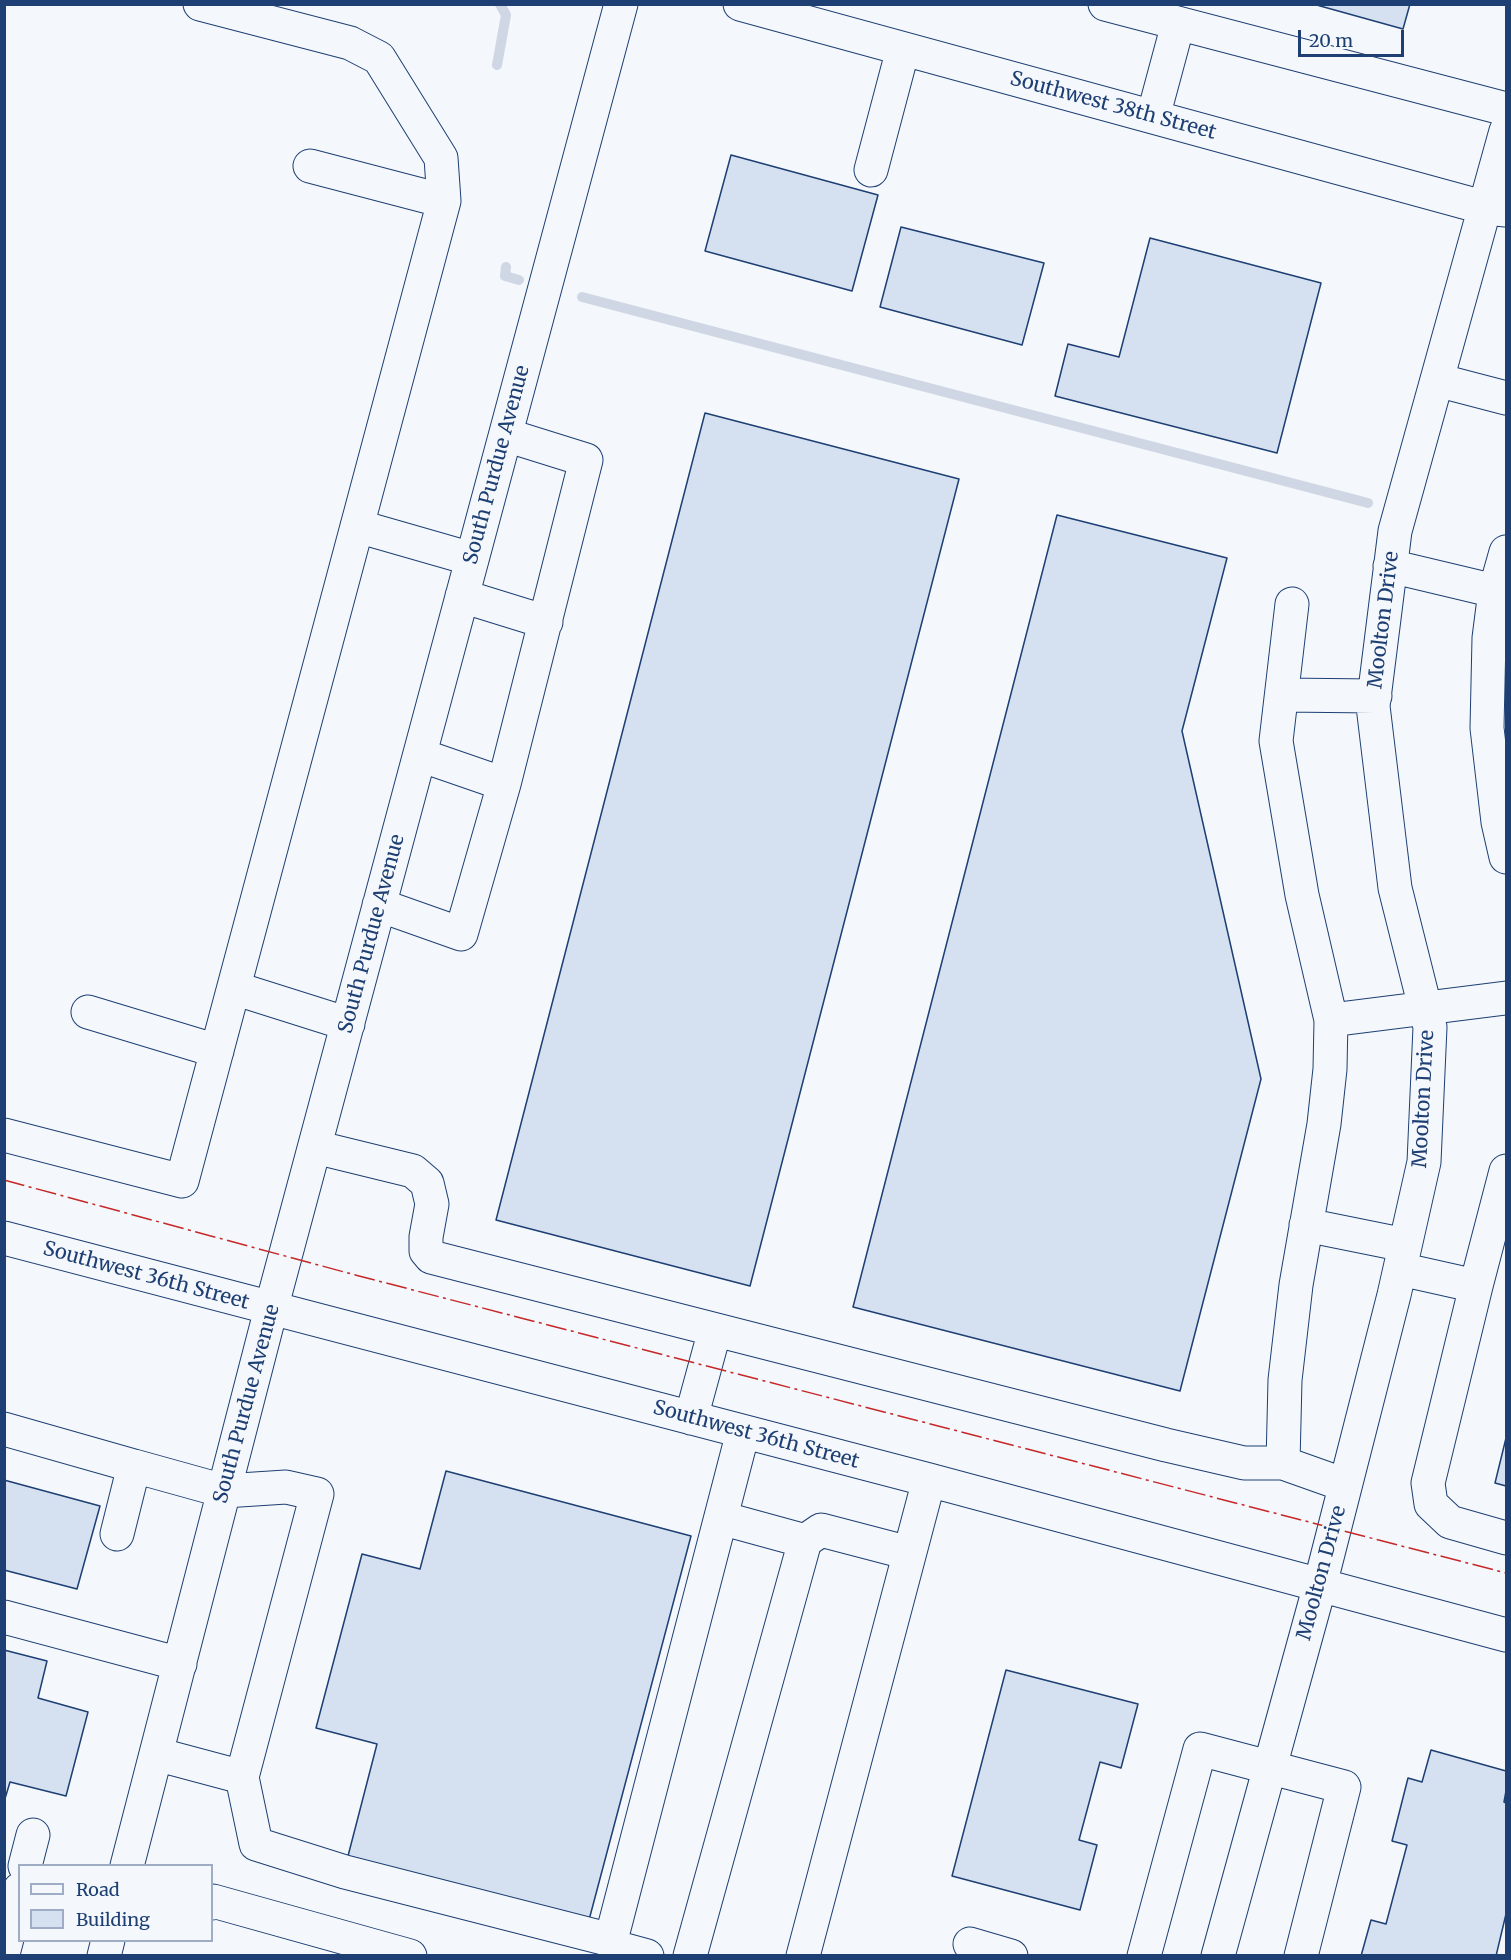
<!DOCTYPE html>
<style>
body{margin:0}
#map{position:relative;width:1511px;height:1960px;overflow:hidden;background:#f4f7fb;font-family:Merriweather,serif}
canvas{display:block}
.frame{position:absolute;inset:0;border:6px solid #1d3f73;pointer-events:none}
.legend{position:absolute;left:18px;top:1864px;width:195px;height:78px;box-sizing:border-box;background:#f4f7fb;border:2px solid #9eadc5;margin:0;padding:8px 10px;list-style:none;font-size:18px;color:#1d3f73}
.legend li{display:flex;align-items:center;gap:12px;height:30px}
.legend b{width:30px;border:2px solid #9eadc5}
.scale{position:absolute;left:1298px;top:30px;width:106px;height:27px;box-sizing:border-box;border:3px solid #1d3f73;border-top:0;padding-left:8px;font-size:18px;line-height:21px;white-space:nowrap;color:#1d3f73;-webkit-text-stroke:4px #f4f7fb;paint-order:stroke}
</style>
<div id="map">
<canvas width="1511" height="1960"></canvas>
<div class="frame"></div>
<ul class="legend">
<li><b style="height:8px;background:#f4f7fb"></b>Road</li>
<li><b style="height:16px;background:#d5e0f0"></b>Building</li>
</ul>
<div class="scale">20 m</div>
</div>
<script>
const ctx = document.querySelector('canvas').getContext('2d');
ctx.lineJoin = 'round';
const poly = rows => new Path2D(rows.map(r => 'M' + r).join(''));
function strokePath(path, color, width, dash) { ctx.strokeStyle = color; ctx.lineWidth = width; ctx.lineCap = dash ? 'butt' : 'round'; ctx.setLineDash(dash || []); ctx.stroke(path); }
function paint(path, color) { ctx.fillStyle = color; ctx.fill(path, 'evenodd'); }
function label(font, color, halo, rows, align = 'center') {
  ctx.font = font + ' Merriweather,serif'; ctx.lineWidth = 4.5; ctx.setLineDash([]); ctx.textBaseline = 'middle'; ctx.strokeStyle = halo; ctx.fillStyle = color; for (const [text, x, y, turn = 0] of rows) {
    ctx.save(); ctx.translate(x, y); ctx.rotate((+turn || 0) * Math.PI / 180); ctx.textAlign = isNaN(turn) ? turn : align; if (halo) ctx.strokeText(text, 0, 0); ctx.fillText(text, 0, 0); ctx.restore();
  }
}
strokePath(poly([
 [497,65,506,15,500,4],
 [506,267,505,276,519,280],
 [582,297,1368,503]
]), '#cfd7e4', 10);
const building = poly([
 [1313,4,1410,4,1403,29,1313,4],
 [731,155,878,195,852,291,705,251,731,155],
 [901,227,1044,263,1022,345,880,307,901,227],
 [1150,238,1321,283,1277,453,1055,396,1068,344,1119,357,1150,238],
 [705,413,959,479,750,1286,496,1220,705,413],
 [1057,515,1227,558,1182,731,1261,1079,1180,1391,853,1307,1057,515],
 [1506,1438,1506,1486,1495,1483,1506,1438],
 [446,1471,691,1536,589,1920,348,1856,377,1744,316,1728,362,1554,420,1569,446,1471],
 [4,1480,100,1506,77,1589,4,1570,4,1480],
 [4,1650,47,1661,38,1698,88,1712,66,1796,10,1782,4,1802,4,1650],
 [1006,1670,1138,1704,1121,1768,1100,1762,1079,1840,1097,1845,1080,1910,952,1876,1006,1670],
 [1431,1750,1506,1771,1506,1791,1504,1802,1506,1803,1506,1914,1496,1956,1361,1956,1371,1920,1386,1924,1407,1845,1392,1841,1408,1778,1422,1782,1431,1750]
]);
paint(building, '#d5e0f0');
strokePath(building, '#1d3f73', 1.5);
const minor = poly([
 [740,4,1486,208,1506,210],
 [1105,4,1506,109],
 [1153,117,1178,24],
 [310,166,444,201],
 [871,170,903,49],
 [1437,380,1506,398],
 [357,526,472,559],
 [1506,552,1495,591,1489,638,1487,728,1498,822,1506,857],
 [1390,566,1495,591],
 [462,596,546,622],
 [1292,604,1276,741,1302,895,1331,1020,1506,998],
 [1282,695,1375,696],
 [420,755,504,784],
 [379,905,461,934,504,784,586,460,506,435],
 [234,988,348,1024],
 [88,1012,217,1051],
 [1331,1020,1330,1069,1324,1124,1296,1285,1285,1380,1283,1463,1345,1485],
 [4,1135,182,1181,444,201,441,158,379,58,350,43,200,4],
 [315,1147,413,1171,427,1183,432,1204,426,1237,426,1251,431,1257,1166,1445,1244,1463,1283,1463],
 [1506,1171,1476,1286,1428,1483,1431,1504,1450,1522,1506,1538],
 [1306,1225,1405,1245],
 [4,1238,929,1480,1506,1635],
 [1400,1269,1476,1286],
 [691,1418,715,1330],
 [4,1429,134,1466],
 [721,1518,805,1541],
 [117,1534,134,1466,224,1491,286,1487,317,1494,242,1777],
 [4,1617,180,1664],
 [156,1754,242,1777,256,1844,345,1872,611,1940],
 [25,1866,33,1835],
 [127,1866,271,1309,621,4],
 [212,1903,213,1901,410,1956],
 [970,1944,1011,1956],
 [4,1950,20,1889],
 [104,1956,108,1940],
 [647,1956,614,1947,611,1940,743,1432],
 [690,1956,805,1541,821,1530,909,1553],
 [803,1956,929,1480],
 [1144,1956,1200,1749,1344,1787,1301,1956],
 [1218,1956,1320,1585,1394,1295,1424,1162,1430,1027,1395,888,1373,706,1395,531,1506,131]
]);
strokePath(minor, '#1d3f73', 35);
strokePath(minor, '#f4f7fb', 33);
strokePath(poly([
 [4,1180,359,1276,1506,1573]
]), '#c62828', 1.5, [21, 4.5, 3, 4.5]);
label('20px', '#1d3f73', '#f4f7fb', [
 ["Southwest 38th Street",1113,106,15],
 ["South Purdue Avenue",497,465,-75],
 ["Moolton Drive",1384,620,-83],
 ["South Purdue Avenue",372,934,-75],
 ["Moolton Drive",1424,1099,-87],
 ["Southwest 36th Street",146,1276,15],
 ["South Purdue Avenue",247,1404,-75],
 ["Southwest 36th Street",756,1435,15],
 ["Moolton Drive",1322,1573,-75]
]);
</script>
